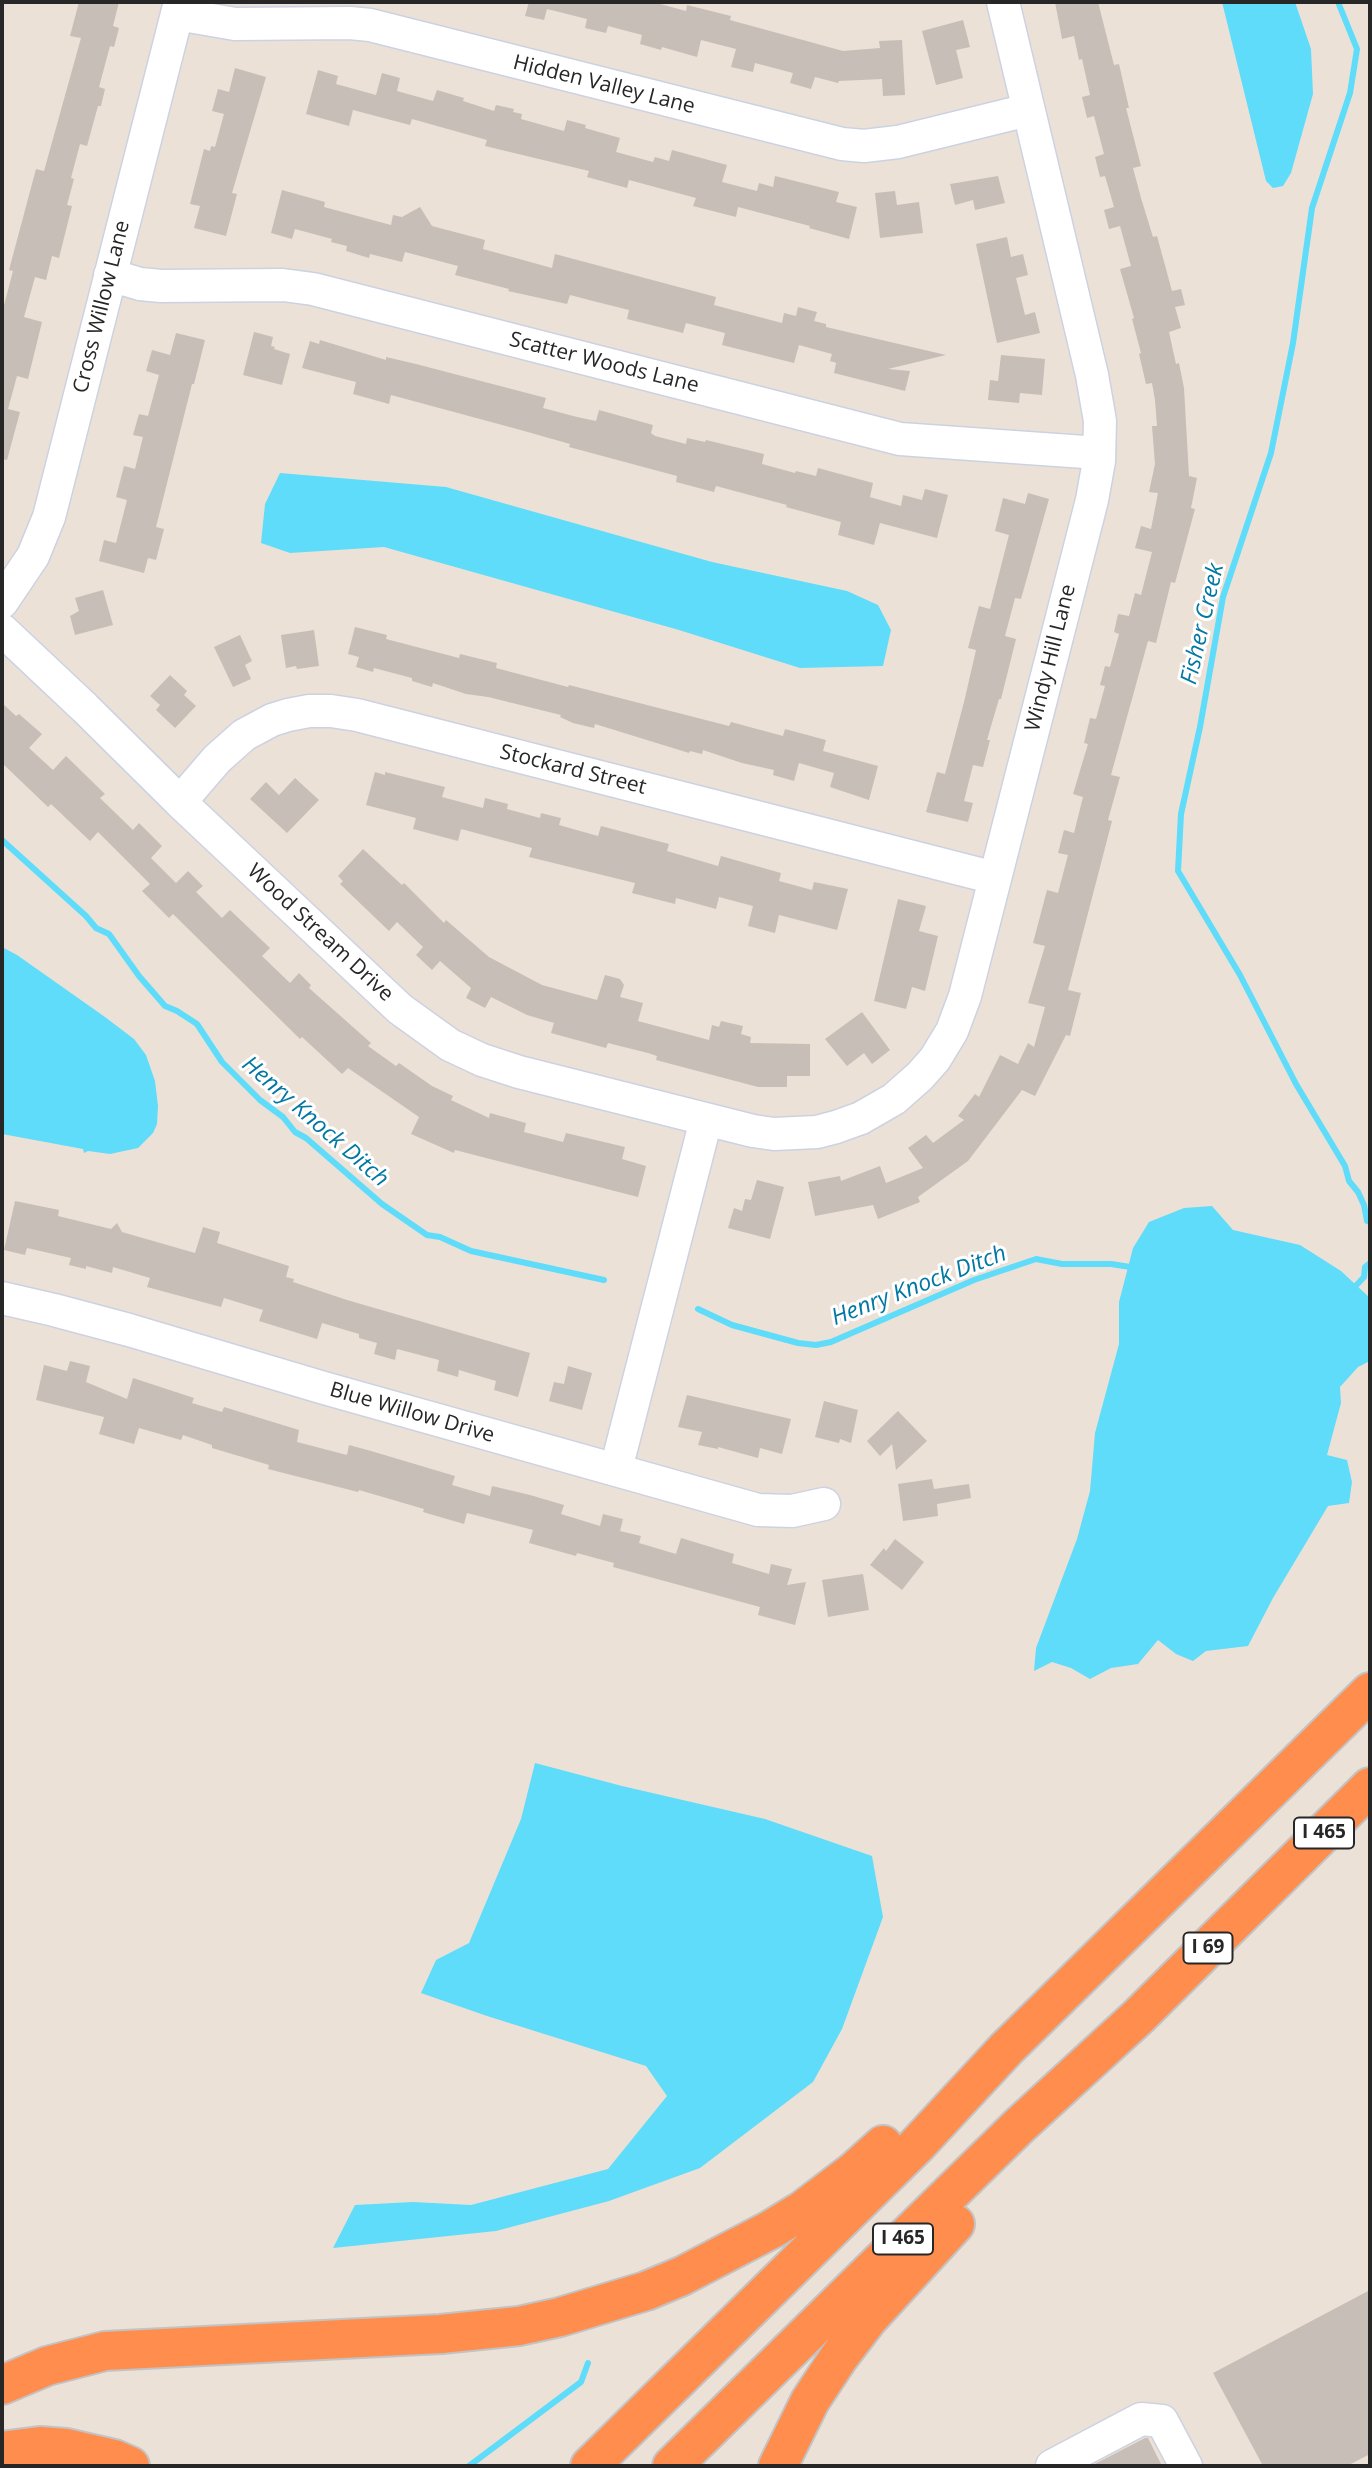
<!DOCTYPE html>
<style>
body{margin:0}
#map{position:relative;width:1372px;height:2468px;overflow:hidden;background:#ece1d7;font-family:"Open Sans",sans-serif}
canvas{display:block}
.frame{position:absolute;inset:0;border:4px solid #272727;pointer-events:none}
</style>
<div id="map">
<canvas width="1372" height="2468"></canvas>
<div class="frame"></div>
</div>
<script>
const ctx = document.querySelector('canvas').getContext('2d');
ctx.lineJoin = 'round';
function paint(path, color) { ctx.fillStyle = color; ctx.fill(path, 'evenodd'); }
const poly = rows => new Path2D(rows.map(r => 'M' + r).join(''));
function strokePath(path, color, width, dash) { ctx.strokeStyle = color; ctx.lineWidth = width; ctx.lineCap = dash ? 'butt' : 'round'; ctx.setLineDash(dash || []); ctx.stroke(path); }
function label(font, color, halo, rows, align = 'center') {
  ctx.font = font + ' "Open Sans",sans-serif'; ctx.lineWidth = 6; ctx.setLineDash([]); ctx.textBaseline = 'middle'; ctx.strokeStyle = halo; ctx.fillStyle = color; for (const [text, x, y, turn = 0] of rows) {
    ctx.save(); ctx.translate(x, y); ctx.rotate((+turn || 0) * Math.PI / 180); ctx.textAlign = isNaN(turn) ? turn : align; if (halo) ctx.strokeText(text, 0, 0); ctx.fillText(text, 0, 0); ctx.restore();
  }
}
paint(poly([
 [1222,2,1295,2,1311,49,1313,94,1291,173,1283,186,1273,188,1266,181],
 [280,473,446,487,712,562,847,591,878,605,891,630,883,666,800,668,679,630,384,547,290,553,261,543,265,504],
 [2,947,17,955,105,1017,134,1039,146,1055,155,1081,158,1106,157,1124,153,1133,138,1148,110,1154,88,1151,84,1153,83,1149,2,1134],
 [1212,1206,1233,1230,1300,1245,1341,1271,1370,1298,1370,1361,1358,1367,1340,1387,1341,1403,1327,1455,1347,1460,1352,1482,1349,1503,1328,1506,1273,1598,1248,1646,1206,1651,1193,1661,1176,1654,1158,1640,1138,1664,1111,1668,1090,1679,1071,1668,1052,1662,1034,1671,1036,1648,1077,1539,1090,1491,1095,1433,1119,1344,1119,1302,1133,1248,1149,1222,1184,1208],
 [535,1763,622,1786,765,1819,872,1856,883,1917,842,2029,813,2082,700,2168,609,2201,496,2231,333,2248,355,2205,413,2202,471,2205,608,2169,667,2096,646,2066,487,2016,421,1993,436,1960,469,1943,521,1819]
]), '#5edcfa');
strokePath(poly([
 [1338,2,1357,49,1350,93,1312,208,1293,343,1271,453,1223,597,1200,727,1181,814,1178,871,1240,975,1296,1084,1345,1166,1349,1181,1358,1192,1364,1205,1367,1221,1370,1222],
 [2,840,86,916,96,928,109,934,139,976,165,1006,177,1011,197,1024,222,1062,260,1100,283,1117,295,1132,306,1138,382,1204,427,1235,440,1237,471,1251,604,1280],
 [1351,1291,1364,1277,1365,1267,1370,1263],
 [698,1309,732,1325,798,1343,816,1345,831,1342,974,1280,1036,1259,1062,1264,1111,1264,1137,1268],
 [469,2466,581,2382,588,2363]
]), '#5edcfa', 6);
paint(poly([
 [79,2,119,2,113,26,119,28,114,47,110,46,99,87,105,89,101,106,98,106,87,146,80,144,71,178,74,179,67,205,72,206,59,258,52,256,46,280,35,277,24,317,42,322,28,379,17,376,8,409,20,412,7,460,2,459,2,313,13,271,9,270,36,169,44,171,81,38,70,36],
 [529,2,653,2,686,11,687,5,731,16,730,20,843,51,880,48,879,41,902,40,905,95,883,96,882,79,839,81,838,83,815,77,811,89,790,83,793,73,755,63,753,72,731,67,736,49,701,40,697,57,662,47,661,50,640,44,642,35,608,26,606,33,585,28,587,19,547,9,544,20,525,16],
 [1055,2,1098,2,1114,65,1119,64,1129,108,1126,108,1141,166,1133,168,1141,198,1153,237,1157,236,1172,291,1181,289,1185,305,1175,307,1181,328,1169,332,1176,364,1179,363,1184,388,1189,476,1197,478,1191,508,1195,509,1175,583,1171,582,1156,643,1148,641,1111,775,1120,777,1108,820,1112,821,1068,990,1081,993,1070,1036,1066,1035,1035,1096,1022,1090,968,1161,918,1197,920,1202,878,1219,873,1205,815,1216,808,1182,840,1176,841,1181,880,1166,886,1183,923,1168,908,1148,926,1135,933,1143,964,1120,958,1116,975,1094,979,1097,1000,1055,1018,1064,1028,1043,1034,1047,1045,1007,1028,1003,1045,946,1033,943,1047,890,1058,893,1068,855,1058,853,1064,830,1074,833,1083,797,1073,794,1088,744,1084,743,1090,718,1096,719,1105,686,1100,685,1105,666,1110,667,1119,634,1114,632,1118,614,1129,616,1135,593,1141,595,1152,552,1135,548,1141,526,1151,529,1158,493,1149,492,1155,464,1152,426,1157,426,1155,400,1152,383,1146,384,1139,354,1141,353,1132,319,1134,318,1120,269,1131,266,1120,226,1109,229,1104,210,1114,207,1105,176,1100,177,1095,157,1104,154,1094,116,1087,118,1082,97,1090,95,1082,59,1079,60,1074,36,1062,39],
 [963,20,970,47,956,50,963,78,936,85,922,31],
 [235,68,266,77,232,193,237,194,226,236,194,228,200,206,190,204,204,149,210,151,211,146,215,147,224,114,212,111,218,89,229,92],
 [318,70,338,76,336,84,376,95,382,73,400,78,397,91,433,101,437,90,464,98,463,101,494,111,496,105,514,109,513,112,522,114,521,119,564,131,567,120,586,125,585,128,620,138,616,152,653,162,655,157,669,161,672,150,727,165,722,182,757,191,759,183,773,187,775,176,839,192,836,202,857,207,849,239,809,228,810,226,738,207,736,217,693,206,696,198,629,180,627,188,587,177,589,171,485,146,487,140,412,119,410,125,353,110,349,126,306,114],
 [998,176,1005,203,975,210,973,200,955,205,950,184],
 [282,190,325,202,324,207,391,225,393,215,402,217,420,207,432,226,485,240,483,249,552,268,555,254,716,297,714,305,782,323,784,313,796,316,798,307,817,312,814,321,826,324,826,327,946,355,888,369,910,371,905,391,834,373,836,363,840,364,830,361,832,354,799,345,794,363,722,345,725,333,686,323,683,333,627,319,629,310,593,301,570,295,567,304,508,291,509,289,455,275,458,266,405,252,402,262,370,254,369,258,346,251,347,246,331,242,332,239,295,229,292,239,271,233],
 [895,191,897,205,919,202,923,233,880,238,875,193],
 [1007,237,1011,257,1023,254,1028,275,1016,278,1025,315,1035,312,1040,333,997,343,976,244],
 [254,332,273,337,271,346,275,347,274,349,290,354,282,385,243,375],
 [176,333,205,340,194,384,192,384,156,527,164,529,156,560,148,558,144,573,99,561,104,540,116,543,127,500,116,497,124,466,135,469,143,437,133,435,139,414,148,416,159,375,146,371,152,350,170,355],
 [320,340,386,360,386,357,416,364,546,398,543,408,577,417,596,421,599,410,653,425,651,433,655,436,686,444,687,438,705,442,706,440,764,454,762,464,795,473,796,471,816,476,818,468,873,483,870,497,901,506,903,495,922,500,925,489,948,495,937,538,880,523,874,545,838,535,841,522,786,507,787,505,716,486,714,492,676,482,677,476,569,447,570,444,517,429,391,395,389,404,353,394,356,382,302,368,310,341,319,344],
 [1001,355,1045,359,1042,395,1020,393,1019,403,988,400,990,380,998,381],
 [1028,493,1049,499,1021,599,1015,598,1005,636,1016,639,1001,699,999,699,987,740,990,740,983,767,973,765,964,801,973,803,968,822,926,812,937,772,945,774,964,702,976,650,968,648,979,606,990,609,1009,535,995,531,1003,498,1025,504],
 [103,590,113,625,75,635,70,616,79,611,75,598],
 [355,627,387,635,386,639,459,658,460,654,497,663,496,668,568,687,569,685,729,726,731,722,783,736,785,729,826,740,823,751,878,766,869,800,830,787,834,773,799,763,794,781,773,775,774,770,742,763,703,750,702,754,690,751,689,753,595,724,594,728,573,723,560,717,561,715,488,697,466,694,433,683,432,687,412,681,412,678,374,668,373,672,356,667,359,657,348,654],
 [314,630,319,666,297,669,296,666,286,668,281,635],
 [240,635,252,661,245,665,251,679,233,687,214,647],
 [170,675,187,691,184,695,196,706,175,728,156,710,160,705,150,696],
 [2,703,16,716,19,714,42,734,29,748,53,770,66,756,105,794,100,798,133,830,139,823,162,846,151,858,176,883,188,871,203,886,196,892,222,918,230,910,270,948,262,956,290,983,299,973,311,985,309,988,371,1043,368,1046,396,1066,399,1063,432,1086,453,1096,451,1100,489,1118,490,1113,526,1123,524,1132,563,1142,566,1133,625,1147,622,1159,646,1166,638,1197,455,1150,454,1153,411,1134,419,1117,348,1068,342,1074,302,1037,300,1039,173,914,169,918,142,891,150,884,98,832,90,841,51,804,48,807,2,763],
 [375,772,385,775,385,772,445,787,442,797,483,808,485,798,508,804,507,809,540,818,541,813,561,818,559,825,598,836,601,826,669,844,667,851,718,866,721,856,781,873,779,881,812,890,814,882,848,889,837,930,779,915,775,933,748,926,753,906,719,897,716,909,676,898,675,904,632,893,635,883,529,857,532,848,461,829,458,841,413,829,416,818,366,805],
 [295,778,319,800,287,833,250,799,266,782,279,795],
 [363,849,402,885,404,883,444,923,446,920,489,957,542,985,597,1000,605,975,620,979,624,985,620,997,643,1003,638,1021,709,1040,712,1025,719,1027,721,1021,743,1026,741,1034,751,1037,750,1043,810,1044,810,1076,787,1076,787,1087,758,1087,656,1060,657,1056,648,1053,608,1043,606,1048,551,1033,554,1023,527,1015,491,997,485,1008,466,998,471,988,440,961,432,970,416,955,423,947,397,922,389,931,340,884,343,881,338,876],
 [898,899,926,906,919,931,938,936,925,991,912,987,906,1009,874,1001],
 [862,1012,890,1050,872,1064,864,1053,847,1066,825,1039],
 [757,1180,784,1187,770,1239,728,1228,734,1208,742,1211,745,1199,751,1200],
 [15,1201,59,1210,58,1216,111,1229,117,1223,122,1232,195,1253,203,1227,220,1232,217,1243,289,1266,286,1277,294,1279,293,1282,347,1300,530,1353,518,1397,494,1390,496,1381,459,1370,458,1377,437,1371,439,1360,397,1349,395,1360,374,1354,377,1343,359,1338,359,1334,322,1323,317,1339,259,1321,263,1310,224,1298,221,1307,147,1287,150,1278,113,1267,112,1273,86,1266,86,1269,69,1265,71,1258,27,1248,25,1255,4,1250],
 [70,1361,90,1366,86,1382,127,1399,133,1378,194,1398,192,1403,222,1412,224,1407,299,1430,297,1442,347,1455,349,1445,371,1451,455,1476,452,1485,490,1496,492,1486,530,1495,564,1505,561,1514,600,1526,603,1514,623,1519,620,1531,641,1536,639,1543,676,1554,681,1538,734,1554,732,1563,769,1574,771,1564,792,1569,787,1585,806,1582,795,1625,758,1615,760,1607,613,1567,614,1563,577,1553,576,1556,529,1543,533,1530,467,1513,464,1524,423,1512,424,1509,359,1490,358,1492,268,1469,269,1465,212,1448,212,1445,183,1435,181,1440,139,1428,134,1444,99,1434,104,1417,36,1400,44,1365,67,1371],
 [568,1366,592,1373,582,1410,549,1401,554,1382,564,1384],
 [687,1395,791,1419,782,1454,760,1448,758,1458,718,1447,718,1449,698,1445,702,1432,678,1427],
 [824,1401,858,1410,851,1443,840,1439,839,1443,815,1437],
 [898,1411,927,1441,896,1470,892,1444,880,1456,867,1441],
 [932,1479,934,1489,969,1484,971,1498,937,1504,938,1516,903,1521,898,1484],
 [895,1539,924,1562,902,1590,870,1565,884,1548,886,1551],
 [863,1574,869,1610,828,1617,822,1580],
 [1370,2290,1370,2454,1347,2466,1263,2466,1213,2373],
 [1145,2438,1148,2438,1162,2466,1091,2466]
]), '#c7beb7');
const minor = poly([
 [177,14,235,24,350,23,370,25,842,144,864,146,898,142,1028,110],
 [110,275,140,284,161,286,283,285,313,289,900,439,1099,453],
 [2,602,33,556,49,517,180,2],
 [2,630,85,708,180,802,400,1009,450,1045,482,1060,519,1072,753,1131,774,1134,817,1132,836,1127,861,1118,894,1099,920,1076,935,1059,952,1031,965,996,1092,500,1099,461,1100,421,1092,375,1003,2],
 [180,802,217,759,244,735,272,720,288,715,309,711,331,711,357,715,995,878],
 [2,1298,54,1310,129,1330,324,1388,758,1510,792,1511,824,1504],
 [616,1469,706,1120],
 [1052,2466,1141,2419,1162,2421,1186,2466]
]);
const highway = poly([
 [2,2385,47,2366,105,2351,441,2334,519,2326,560,2317,646,2291,682,2276,772,2229,803,2210,853,2172,883,2145],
 [2,2451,40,2446,66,2448,114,2459,130,2466],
 [590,2466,917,2145,1006,2049,1370,1692],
 [672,2466,1019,2126,1138,2017,1370,1787],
 [778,2466,810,2401,839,2357,868,2319,955,2224]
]);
strokePath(minor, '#ccd2e2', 35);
strokePath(highway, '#c3c3c3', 42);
strokePath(minor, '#fff', 32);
strokePath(highway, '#ff8d4e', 38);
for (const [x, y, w] of [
 [1324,1833,60],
 [1208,1948,49],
 [903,2239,60]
]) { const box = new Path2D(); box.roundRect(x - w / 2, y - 15.5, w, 31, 5); ctx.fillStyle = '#fff'; ctx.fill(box); strokePath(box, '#272727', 2); }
label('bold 19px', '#272727', null, [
 ["I 465",1324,1833],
 ["I 69",1208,1948],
 ["I 465",903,2239]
]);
label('21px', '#272727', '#fff', [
 ["Hidden Valley Lane",604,85,14],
 ["Cross Willow Lane",102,307,-76],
 ["Scatter Woods Lane",604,363,14],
 ["Windy Hill Lane",1051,658,-76],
 ["Stockard Street",573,770,14],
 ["Wood Stream Drive",320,933,43],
 ["Blue Willow Drive",412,1413,16]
]);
label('italic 23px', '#0177a2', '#fff', [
 ["Fisher Creek",1203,624,-77],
 ["Henry Knock Ditch",315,1122,41],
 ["Henry Knock Ditch",919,1286,-21]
]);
</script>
